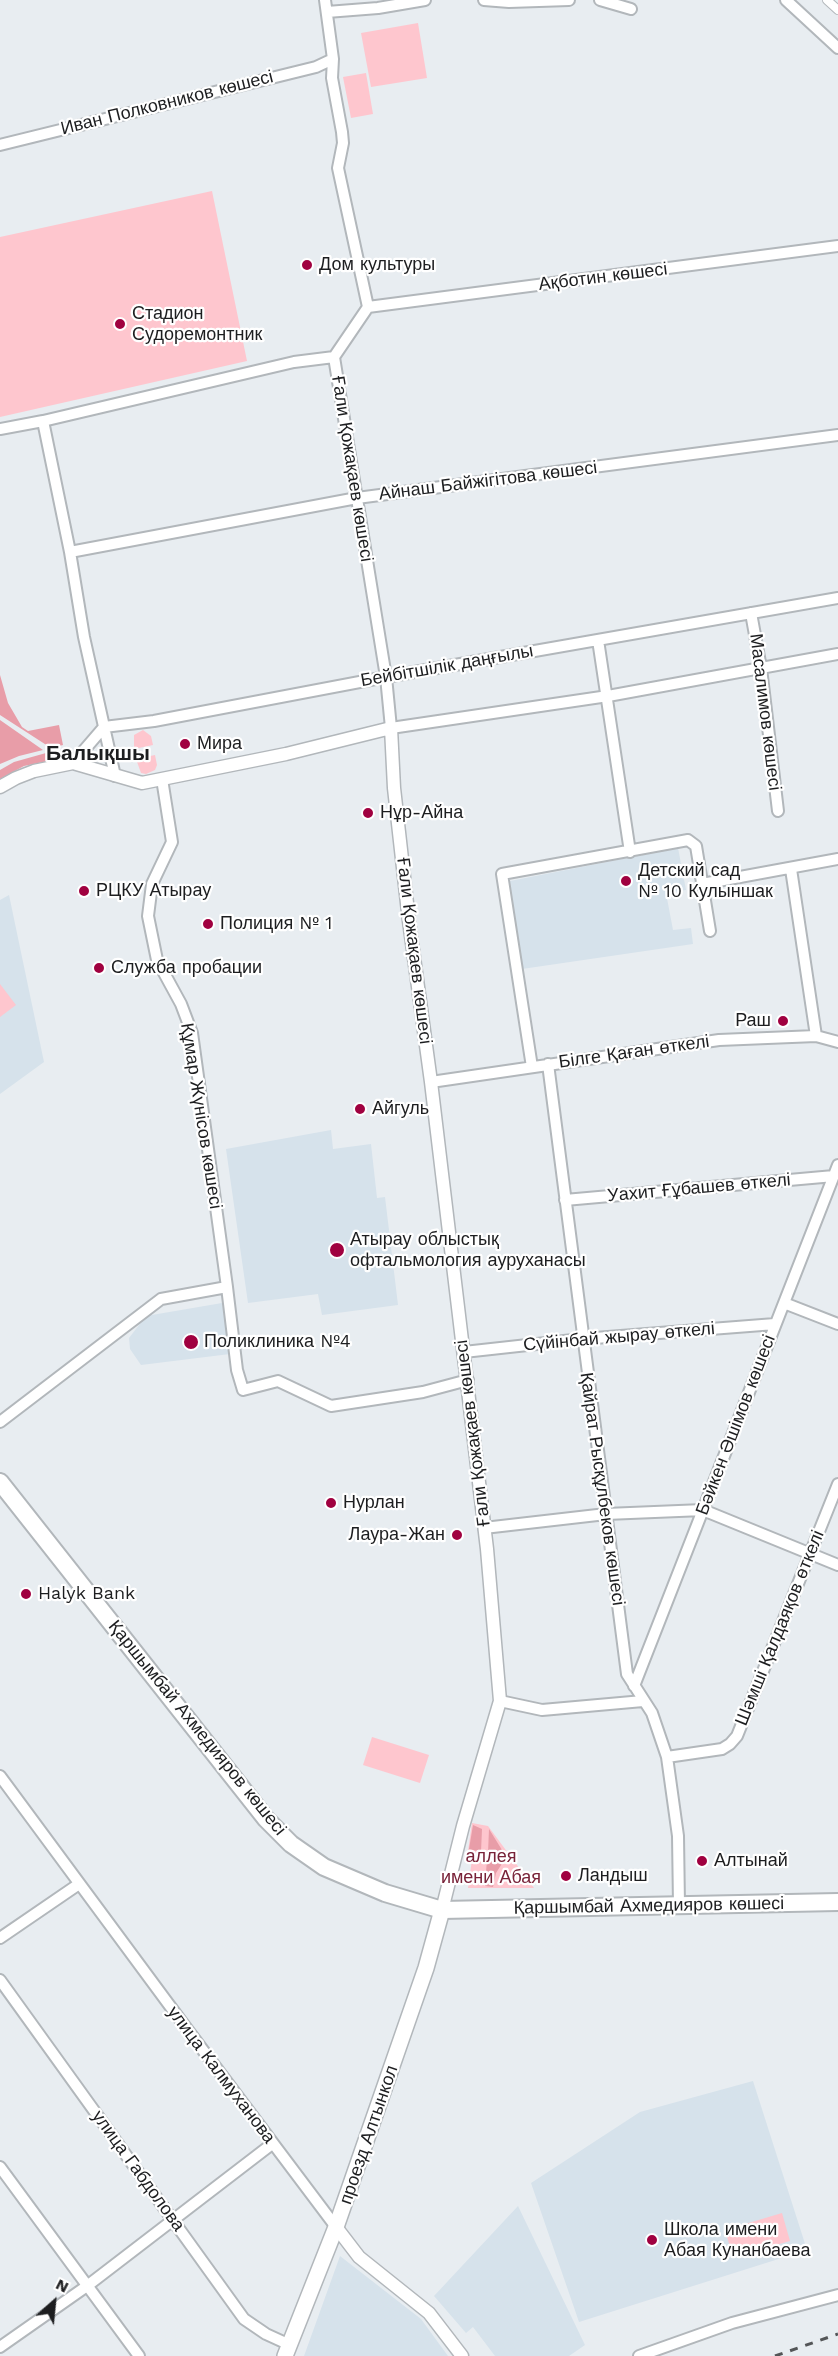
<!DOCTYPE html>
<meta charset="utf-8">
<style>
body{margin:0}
#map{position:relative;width:838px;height:2356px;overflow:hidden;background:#e8edf1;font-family:"Work Sans",sans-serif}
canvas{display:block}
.north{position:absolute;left:24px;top:2272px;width:60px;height:60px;-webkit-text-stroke:4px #fff;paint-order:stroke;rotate:27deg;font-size:16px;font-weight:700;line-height:24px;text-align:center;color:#1d1e20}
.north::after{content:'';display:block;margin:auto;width:21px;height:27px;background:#1d1e20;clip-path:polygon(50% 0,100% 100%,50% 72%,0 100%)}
</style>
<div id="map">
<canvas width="838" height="2356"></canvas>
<div class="north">N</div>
</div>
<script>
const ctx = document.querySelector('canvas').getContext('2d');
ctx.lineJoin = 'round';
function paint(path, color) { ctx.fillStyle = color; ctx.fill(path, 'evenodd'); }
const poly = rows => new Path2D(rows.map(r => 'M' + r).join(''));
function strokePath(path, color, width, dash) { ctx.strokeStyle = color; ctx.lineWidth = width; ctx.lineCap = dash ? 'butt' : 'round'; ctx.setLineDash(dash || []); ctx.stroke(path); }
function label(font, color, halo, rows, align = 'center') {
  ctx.font = font + ' "Work Sans",sans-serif'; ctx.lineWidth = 4.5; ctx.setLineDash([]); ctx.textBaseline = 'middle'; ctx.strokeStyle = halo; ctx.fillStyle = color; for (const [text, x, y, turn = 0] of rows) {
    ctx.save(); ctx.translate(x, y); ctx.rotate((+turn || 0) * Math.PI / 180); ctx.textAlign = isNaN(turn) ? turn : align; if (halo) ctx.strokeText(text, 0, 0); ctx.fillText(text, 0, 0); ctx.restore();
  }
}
paint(poly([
 [678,848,686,890,666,893,673,930,691,928,693,944,522,969,505,882],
 [9,895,44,1062,0,1094,0,900],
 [331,1130,333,1149,371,1144,377,1198,385,1197,398,1305,322,1315,318,1294,248,1303,226,1149],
 [222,1303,230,1354,141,1365,130,1349,129,1338,146,1316],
 [753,2081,807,2250,579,2322,531,2183,640,2112],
 [518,2206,585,2345,569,2356,495,2356,473,2327,466,2333,434,2296],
 [340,2256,421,2319,448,2356,304,2356]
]), '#d6e2eb');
paint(poly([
 [418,23,427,78,371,87,361,33],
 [366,73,373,114,351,118,343,77],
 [212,191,247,361,0,417,0,237],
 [143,730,151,736,153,745,134,749,134,735],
 [155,755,157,765,155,770,146,774,141,773,136,759],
 [0,984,16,1005,0,1017],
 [372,1737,429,1755,420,1783,363,1765],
 [472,1823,488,1826,534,1888,468,1888,473,1852,468,1851],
 [782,2213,790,2241,733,2257,725,2230]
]), '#fec6ce');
paint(poly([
 [0,675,8,703,22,727,28,731,59,725,63,745,51,748,0,715],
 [0,720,43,750,19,756,0,764],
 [46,753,53,760,24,766,0,779,0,770,14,762],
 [473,1825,482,1829,481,1852,469,1849],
 [489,1829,507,1858,488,1853],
 [487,1859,503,1862,496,1873,493,1887,485,1886]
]), '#e89da8');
const pedestrian = poly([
 [827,0,838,10]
]);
const minor = poly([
 [325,0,333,59,332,78,342,132,343,143,338,168,368,307,334,357,386,677,391,728,608,696,838,654],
 [484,0,509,2,569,0],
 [600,0,631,9],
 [786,0,838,48],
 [327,12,378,8,425,0],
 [0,145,316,67,333,59],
 [368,307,838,246],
 [43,421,70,552,84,637,115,776],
 [0,429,43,421,294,362,334,357],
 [70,552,357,498,838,435],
 [751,613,761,668,778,811],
 [598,640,630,852],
 [73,763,104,727,154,721,386,677,838,598],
 [162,779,172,842,152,884,148,916,157,960,181,1004,192,1033,227,1287],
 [791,869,816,1036],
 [702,884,838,859],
 [548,1064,627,1674,652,1713,667,1757,678,1836,679,1905],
 [532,1067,502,874,688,840,696,846,710,931],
 [431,1082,719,1040,816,1036,838,1042],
 [565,1200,834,1176],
 [784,1303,838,1324],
 [464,1352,582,1339,775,1324],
 [0,1422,161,1299,227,1287,237,1370,243,1390,278,1381,331,1406,423,1392,468,1380],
 [484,1528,606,1514,703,1510,838,1565],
 [634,1686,838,1165],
 [500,1701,542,1710,643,1701],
 [667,1757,722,1749,730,1744,737,1736,838,1484],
 [0,1776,184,2025,336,2227],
 [0,1938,79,1884],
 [0,1980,244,2319,266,2334,290,2345],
 [0,2167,139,2356],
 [0,2347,87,2286,272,2144],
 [639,2356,732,2323,838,2295]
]);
const tertiary = poly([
 [0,787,16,778,34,771,73,763,142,783,286,754,391,728,394,788,409,921,431,1082,487,1549,500,1701,463,1826,442,1910],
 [336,2227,359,2257,429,2313,462,2356]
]);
const secondary = poly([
 [285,2356,336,2227,426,1968,442,1910]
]);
const primary = poly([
 [0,1482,266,1819,291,1844,324,1867,385,1893,442,1910,838,1902]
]);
strokePath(pedestrian, '#b2b7bb', 10);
strokePath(minor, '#b2b7bb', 14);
strokePath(tertiary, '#b2b7bb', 15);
strokePath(secondary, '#b2b7bb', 18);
strokePath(primary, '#b2b7bb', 20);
strokePath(pedestrian, '#fff', 8);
strokePath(minor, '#fff', 10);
strokePath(tertiary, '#fff', 12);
strokePath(secondary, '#fff', 15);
strokePath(primary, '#fff', 16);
strokePath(poly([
 [775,2356,838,2334]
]), '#535557', 3, [8, 8]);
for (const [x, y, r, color] of [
 [307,265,6,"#a00140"],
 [120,324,6,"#a00140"],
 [185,744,6,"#a00140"],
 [368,813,6,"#a00140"],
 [626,881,6,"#a00140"],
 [84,891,6,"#a00140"],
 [208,924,6,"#a00140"],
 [99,968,6,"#a00140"],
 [783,1021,6,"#a00140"],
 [360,1109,6,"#a00140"],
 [337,1250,8,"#a00140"],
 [191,1342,8,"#a00140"],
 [331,1503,6,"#a00140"],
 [457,1535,6,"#a00140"],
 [26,1594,6,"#a00140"],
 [702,1861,6,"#a00140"],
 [566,1876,6,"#a00140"],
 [652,2240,6,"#a00140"]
]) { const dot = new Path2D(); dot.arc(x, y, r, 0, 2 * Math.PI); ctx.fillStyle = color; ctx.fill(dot); strokePath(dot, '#fff', 2); }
label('18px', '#1d1e20', '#fff', [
 ["Иван Полковников көшесі",167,103,-14],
 ["Ақботин көшесі",603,277,-7],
 ["Ғали Қожақаев көшесі",352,469,81],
 ["Айнаш Байжігітова көшесі",488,481,-7],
 ["Бейбітшілік даңғылы",447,666,-10],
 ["Масалимов көшесі",765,712,83],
 ["Ғали Қожақаев көшесі",414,951,83],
 ["Білге Қаған өткелі",634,1052,-8],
 ["Құмар Жүнісов көшесі",201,1116,81],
 ["Уахит Ғұбашев өткелі",699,1188,-5],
 ["Сүйінбай жырау өткелі",619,1337,-5],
 ["Бәйкен Әшімов көшесі",736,1425,-69],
 ["Ғали Қожақаев көшесі",473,1433,-97],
 ["Қайрат Рысқұлбеков көшесі",602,1489,82],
 ["Шәмші Қалдаяқов өткелі",780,1628,-68],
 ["Қаршымбай Ахмедияров көшесі",197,1728,51],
 ["Қаршымбай Ахмедияров көшесі",649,1906,-1],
 ["улица Калмуханова",221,2075,53],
 ["проезд Алтынкол",369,2135,-71],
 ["улица Габдолова",138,2171,54]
]);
label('18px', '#1d1e20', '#fff', [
 ["Дом культуры",319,265],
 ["Стадион",132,314],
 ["Судоремонтник",132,335],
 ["Мира",197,744],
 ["Нұр-Айна",380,813],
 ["Детский сад",638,871],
 ["№ 10 Кулыншак",638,892],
 ["РЦКУ Атырау",96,891],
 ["Полиция № 1",220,924],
 ["Служба пробации",111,968],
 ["Раш",771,1021,"right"],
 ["Айгуль",372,1109],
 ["Атырау облыстық",350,1240],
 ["офтальмология ауруханасы",350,1261],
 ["Поликлиника №4",204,1342],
 ["Нурлан",343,1503],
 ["Лаура-Жан",445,1535,"right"],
 ["Halyk Bank",38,1594],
 ["Алтынай",714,1861],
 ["Ландыш",578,1876],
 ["Школа имени",664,2230],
 ["Абая Кунанбаева",664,2251]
], 'left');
label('18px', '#782238', '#fff', [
 ["аллея",491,1857],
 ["имени Абая",491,1878]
]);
label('bold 21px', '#1d1e20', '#fff', [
 ["Балықшы",98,754]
]);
</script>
